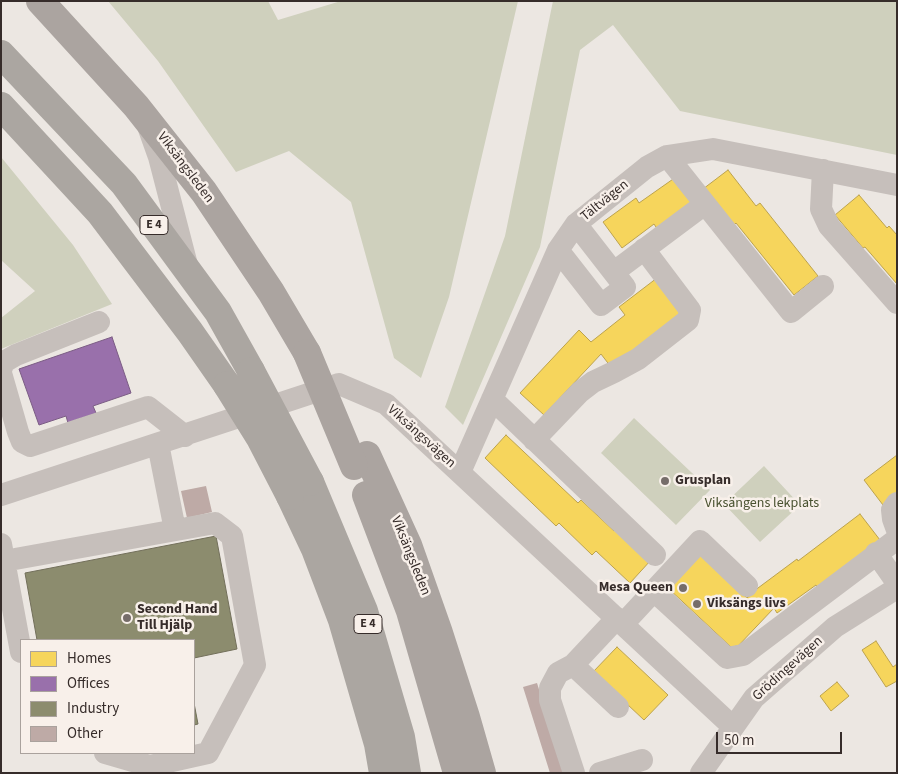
<!DOCTYPE html>
<meta charset="utf-8">
<style>
body{margin:0}
#map{position:relative;width:898px;height:774px;overflow:hidden;background:#ece7e2;font-family:"Source Sans 3",sans-serif}
canvas{display:block}
.frame{position:absolute;inset:0;border:2px solid #362c2a;pointer-events:none}
.legend{position:absolute;left:20px;top:639px;width:175px;height:115px;box-sizing:border-box;background:#f8f0ea;border:1px solid #aaa29d;margin:0;padding:6px 9px;list-style:none;font-size:15px;color:#362c2a}
.legend li{display:flex;align-items:center;gap:10px;height:25px}
.legend b{width:25px;border:1px solid #aaa29d}
.scale{position:absolute;left:716px;top:732px;width:126px;height:22px;box-sizing:border-box;border:2px solid #362c2a;border-top:0;padding-left:6px;font-size:15px;line-height:18px;white-space:nowrap;color:#362c2a;-webkit-text-stroke:4px #f8f0ea;paint-order:stroke}
</style>
<div id="map">
<canvas width="898" height="774"></canvas>
<div class="frame"></div>
<ul class="legend">
<li><b style="height:14px;background:#f6d55c"></b>Homes</li>
<li><b style="height:14px;background:#9970ab"></b>Offices</li>
<li><b style="height:14px;background:#8c8c6e"></b>Industry</li>
<li><b style="height:14px;background:#beaaa6"></b>Other</li>
</ul>
<div class="scale">50 m</div>
</div>
<script>
const ctx = document.querySelector('canvas').getContext('2d');
ctx.lineJoin = 'round';
function paint(path, color) { ctx.fillStyle = color; ctx.fill(path, 'evenodd'); }
const poly = rows => new Path2D(rows.map(r => 'M' + r).join(''));
function strokePath(path, color, width, dash) { ctx.strokeStyle = color; ctx.lineWidth = width; ctx.lineCap = dash ? 'butt' : 'round'; ctx.setLineDash(dash || []); ctx.stroke(path); }
function label(font, color, halo, rows, align = 'center') {
  ctx.font = font + ' "Source Sans 3",sans-serif'; ctx.lineWidth = 5; ctx.setLineDash([]); ctx.textBaseline = 'middle'; ctx.strokeStyle = halo; ctx.fillStyle = color; for (const [text, x, y, turn = 0] of rows) {
    ctx.save(); ctx.translate(x, y); ctx.rotate((+turn || 0) * Math.PI / 180); ctx.textAlign = isNaN(turn) ? turn : align; if (halo) ctx.strokeText(text, 0, 0); ctx.fillText(text, 0, 0); ctx.restore();
  }
}
paint(poly([
 [108,1,268,1,278,20,341,1,518,1,449,297,421,378,394,358,351,202,289,151,236,172,158,61],
 [553,1,897,1,897,155,680,111,613,25,580,50,540,247,463,425,445,407,505,236],
 [1,157,73,245,112,304,1,349,1,318,35,291,1,260],
 [634,418,710,490,676,525,601,453],
 [764,466,800,505,760,542,724,504]
]), '#cfd0bd');
const homes = poly([
 [728,170,756,206,760,203,818,276,794,295,736,223,732,227,703,189,728,170],
 [676,177,694,204,658,230,654,224,622,248,603,222,636,198,639,203,676,177],
 [859,195,887,228,889,226,897,235,897,284,865,247,863,248,835,215,859,195],
 [657,278,684,313,611,367,601,354,544,415,520,393,579,330,591,342,625,315,619,307,657,278],
 [506,435,578,503,581,500,614,531,617,528,651,560,630,583,596,551,592,555,559,523,556,526,485,458,506,435],
 [897,455,897,495,883,505,864,480,897,455],
 [860,514,880,540,817,587,816,585,777,613,774,608,738,646,731,647,668,588,700,554,747,598,758,588,797,559,798,561,860,514],
 [876,641,893,667,897,664,897,681,886,687,862,650,876,641],
 [617,647,668,695,644,720,593,672,617,647],
 [837,682,849,696,831,711,820,696,837,682]
]);
paint(homes, '#f6d55c');
strokePath(homes, '#bca24d', 1);
const offices = poly([
 [112,337,131,393,93,406,96,413,68,423,66,416,39,425,19,369,112,337]
]);
paint(offices, '#9970ab');
strokePath(offices, '#7b5c84', 1);
const industry = poly([
 [216,536,237,649,194,658,194,640,37,640,25,573,216,536],
 [194,703,198,724,194,725,194,703]
]);
paint(industry, '#8c8c6e');
strokePath(industry, '#726f5a', 1);
paint(poly([
 [206,486,212,512,187,518,181,491],
 [537,683,565,773,550,773,523,687]
]), '#beaaa6');
strokePath(poly([
 [149,129,159,157,187,265],
 [667,156,791,312,823,286],
 [823,170,821,209,829,226,897,303],
 [558,250,601,305,625,287,576,224],
 [614,272,705,204],
 [1,370,4,362,16,355,99,322],
 [1,373,18,432,22,442,30,446,148,407,185,436],
 [492,399,655,555],
 [534,440,580,392,593,382,614,372,638,359,688,320,690,310,644,249],
 [158,444,175,530],
 [460,472,558,250,576,224,647,167,667,156,713,149,897,185],
 [1,495,339,384,386,404,732,726],
 [897,503,892,510,893,519,897,530],
 [1,544,21,652],
 [876,553,897,583],
 [4,561,215,523,232,536,255,665,208,753,150,766,105,753],
 [654,591,727,658,743,655,897,539],
 [624,623,700,541,747,586],
 [573,665,618,707],
 [574,773,550,700,550,688,558,673,573,665,617,618],
 [600,773,642,760],
 [701,773,754,698,835,627,897,588]
]), '#c6bfbb', 22);
strokePath(poly([
 [40,1,136,106,204,192,271,292,307,353],
 [367,455,408,545,439,633,466,717,482,773],
 [366,495,410,611,457,773]
]), '#aba4a0', 28);
strokePath(poly([
 [1,54,124,184,218,312,251,371],
 [1,106,100,213,190,332,227,385],
 [310,482,364,611,401,737,407,773],
 [290,496,315,549,342,620,378,744,383,773]
]), '#aba6a1', 28);
strokePath(poly([
 [307,353,354,466]
]), '#aba4a0', 28);
strokePath(poly([
 [251,371,310,482],
 [227,385,260,438,290,496]
]), '#aba6a1', 28);
for (const [x, y, r, color] of [
 [665,481,5,"#766d6a"],
 [683,588,5,"#766d6a"],
 [697,604,5,"#766d6a"],
 [127,618,5,"#766d6a"]
]) { const dot = new Path2D(); dot.arc(x, y, r, 0, 2 * Math.PI); ctx.fillStyle = color; ctx.fill(dot); strokePath(dot, '#f8f0ea', 2); }
for (const [x, y, w] of [
 [154,225,28],
 [368,624,28]
]) { const box = new Path2D(); box.roundRect(x - w / 2, y - 9.5, w, 19, 4); ctx.fillStyle = '#f8f0ea'; ctx.fill(box); strokePath(box, '#362c2a', 1); }
label('bold 12px', '#362c2a', null, [
 ["E 4",154,225],
 ["E 4",368,624]
]);
label('14px', '#362c2a', '#f8f0ea', [
 ["Viksängsleden",185,168,53],
 ["Tältvägen",605,201,-39],
 ["Viksängsvägen",421,437,42],
 ["Viksängsleden",410,556,68],
 ["Grödingevägen",788,669,-42]
]);
label('bold 14px', '#362c2a', '#f8f0ea', [
 ["Grusplan",675,481],
 ["Mesa Queen",673,588,"right"],
 ["Viksängs livs",707,604],
 ["Second Hand",137,610],
 ["Till Hjälp",137,626]
], 'left');
label('14px', '#495230', '#f8f0ea', [
 ["Viksängens lekplats",762,504]
]);
</script>
